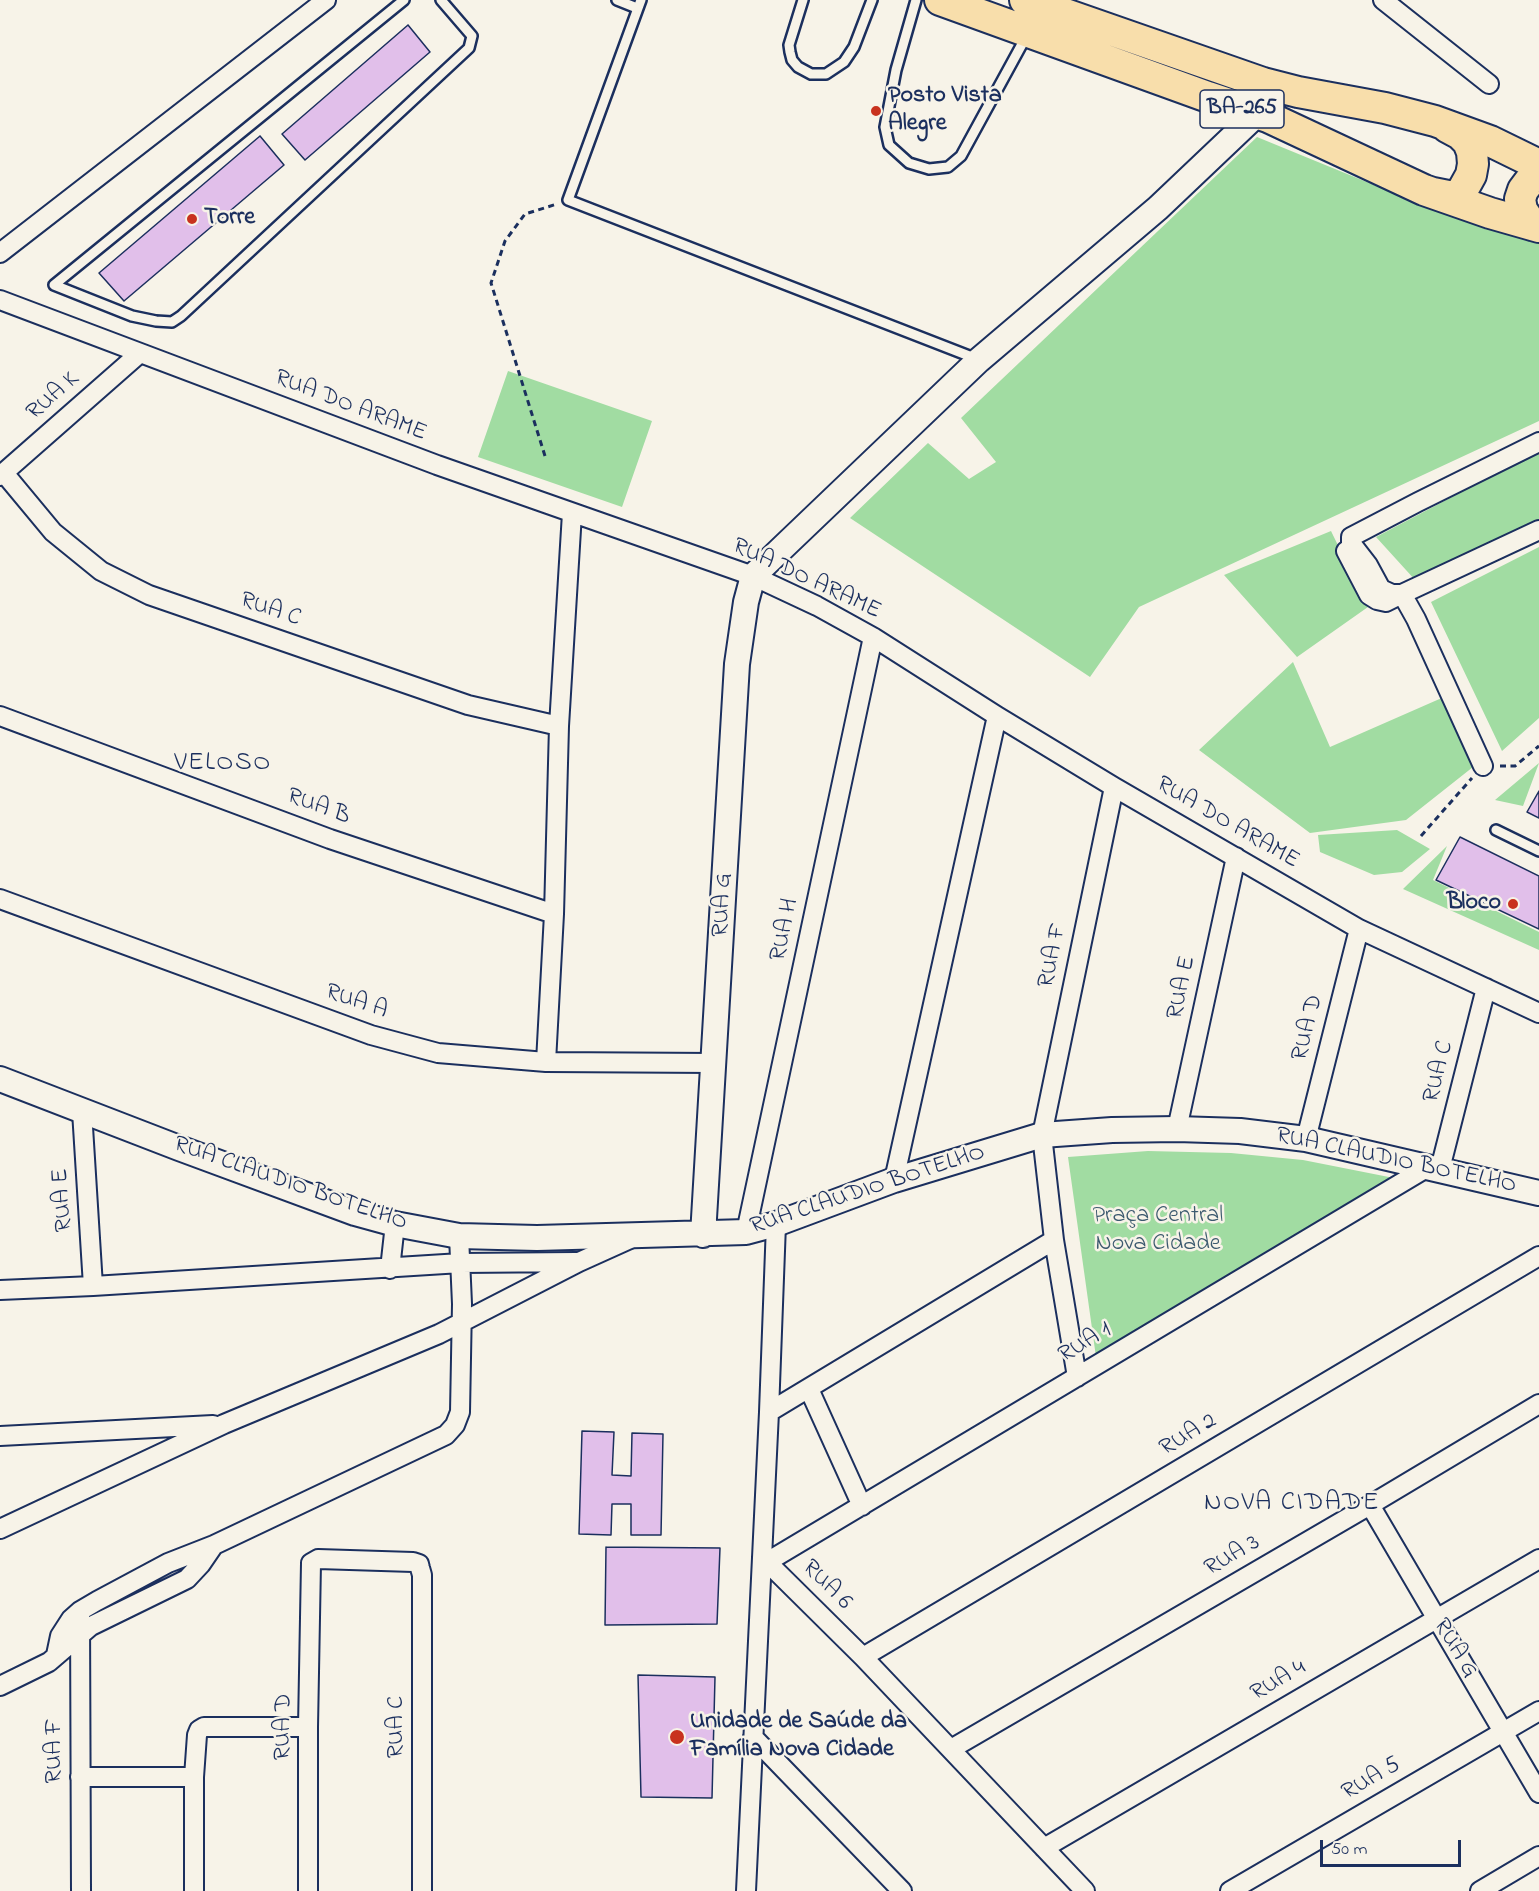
<!DOCTYPE html>
<meta charset="utf-8">
<style>
body{margin:0}
#map{position:relative;width:1539px;height:1891px;overflow:hidden;background:#f7f3e8;font-family:"Indie Flower",sans-serif}
canvas{display:block}
.scale{position:absolute;left:1320px;top:1840px;width:141px;height:27px;box-sizing:border-box;border:3px solid #1b2f5e;border-top:0;padding-left:8px;font-size:18px;line-height:21px;white-space:nowrap;color:#1b2f5e;-webkit-text-stroke:4px #f7f3e8;paint-order:stroke}
</style>
<div id="map">
<canvas width="1539" height="1891"></canvas>
<div class="scale">50 m</div>
</div>
<script>
const ctx = document.querySelector('canvas').getContext('2d');
ctx.lineJoin = 'round';
function paint(path, color) { ctx.fillStyle = color; ctx.fill(path, 'evenodd'); }
const poly = rows => new Path2D(rows.map(r => 'M' + r).join(''));
function strokePath(path, color, width, dash) { ctx.strokeStyle = color; ctx.lineWidth = width; ctx.lineCap = dash ? 'butt' : 'round'; ctx.setLineDash(dash || []); ctx.stroke(path); }
function label(font, color, halo, rows, align = 'center') {
  ctx.font = font + ' "Indie Flower",sans-serif'; ctx.lineWidth = 5; ctx.setLineDash([]); ctx.textBaseline = 'middle'; ctx.strokeStyle = halo; ctx.fillStyle = color; for (const [text, x, y, turn = 0] of rows) {
    ctx.save(); ctx.translate(x, y); ctx.rotate((+turn || 0) * Math.PI / 180); ctx.textAlign = isNaN(turn) ? turn : align; if (halo) ctx.strokeText(text, 0, 0); ctx.fillText(text, 0, 0); ctx.restore();
  }
}
paint(poly([
 [1257,137,1396,194,1539,240,1539,421,1139,607,1090,677,850,518,928,443,969,479,996,462,961,418],
 [508,371,652,421,622,507,478,457],
 [1539,451,1539,520,1416,581,1376,537],
 [1331,531,1368,607,1297,657,1224,575],
 [1539,547,1539,718,1502,751,1431,602],
 [1293,662,1330,747,1444,697,1473,767,1406,820,1310,833,1199,750],
 [1539,763,1523,806,1495,800],
 [1397,830,1430,849,1402,872,1374,875,1320,852,1318,835],
 [1447,846,1433,880,1539,932,1539,950,1403,889],
 [1148,1151,1231,1153,1303,1160,1399,1179,1096,1357,1068,1157]
]), '#a1dca2');
const building = poly([
 [408,25,430,52,305,160,282,134,408,25],
 [260,136,284,165,124,301,99,273,260,136],
 [1539,791,1539,818,1527,812,1539,791],
 [1460,837,1539,876,1539,929,1436,880,1460,837],
 [582,1431,614,1432,612,1475,631,1476,632,1433,663,1434,661,1535,631,1535,631,1504,612,1504,611,1535,579,1534,582,1431],
 [606,1547,720,1548,717,1624,605,1625,606,1547],
 [638,1675,715,1677,712,1798,641,1797,638,1675]
]);
paint(building, '#e1bfea');
strokePath(building, '#1b2f5e', 1.5);
const service = poly([
 [404,0,54,285,132,316,156,321,172,322,181,316,469,48,472,36,441,0],
 [617,0,637,8],
 [641,0,568,200,977,359],
 [803,0,789,45,790,52,792,60,798,67,811,74,826,74,844,62,854,47,872,0],
 [916,0,896,70,885,127,889,145,909,163,929,169,948,167,961,156,1027,35],
 [1496,830,1539,851]
]);
const minor = poly([
 [1383,0,1489,84],
 [0,253,326,0],
 [0,300,437,465,753,576,817,606,873,637,997,716,1114,787,1359,929,1539,1013],
 [1539,442,1418,502,1351,537,1351,543,1368,565,1381,589,1392,594,1402,594,1539,530],
 [4,473,53,532,101,571,149,595,468,705,559,726],
 [0,476,140,353],
 [1346,551,1369,595,1377,600,1386,602,1402,594,1416,619,1483,766],
 [0,716,330,839,554,914],
 [0,899,371,1035,438,1053,546,1062,715,1063],
 [546,1062,554,914,559,726,572,513],
 [82,1111,93,1286],
 [1177,1129,1236,857],
 [1306,1139,1359,929],
 [1440,1169,1486,988],
 [894,1180,997,716],
 [746,1232,873,637],
 [390,1269,395,1224],
 [0,1290,93,1286,461,1263,576,1262],
 [1077,1377,1054,1240,1042,1135,1114,787],
 [809,1389,862,1506],
 [769,1412,1054,1240],
 [0,1436,213,1425],
 [1370,1505,1539,1793],
 [0,1529,224,1424,439,1334,579,1262,630,1239],
 [762,1557,863,1657,1085,1891],
 [767,1562,1428,1167],
 [80,1611,81,1891],
 [56,1655,60,1636,71,1619,80,1611,97,1601,168,1563,214,1545,446,1435,455,1425,460,1412,462,1304,459,1236],
 [863,1657,1539,1256],
 [0,1686,49,1662,91,1626,187,1579,201,1564,214,1545],
 [753,1737,902,1891],
 [951,1749,1370,1505,1539,1404],
 [80,1777,194,1777],
 [1044,1848,1539,1559],
 [194,1891,194,1777,197,1735,199,1730,204,1727,308,1727],
 [308,1891,308,1727,311,1563,318,1559,413,1562,419,1564,420,1568,422,1575,422,1891],
 [746,1891,769,1412,776,1224],
 [1230,1891,1539,1711],
 [1480,1891,1539,1856]
]);
const tertiary = poly([
 [0,1079,179,1148,355,1213,395,1224,459,1236,537,1238,746,1232,776,1224,894,1180,1042,1135,1112,1130,1177,1129,1240,1131,1306,1139,1539,1193],
 [703,1235,737,664,746,602,753,576,979,360,1158,208,1257,114]
]);
const primary = poly([
 [940,0,1208,97,1268,117,1424,190,1490,213,1539,227],
 [1025,0,1263,83,1298,92,1385,108,1435,121,1490,141,1539,165],
 [1433,193,1448,196,1456,196,1461,193,1471,175,1473,164,1472,152,1468,142,1460,134,1447,127],
 [1532,225,1522,210,1520,199,1523,190,1532,178,1539,175]
]);
strokePath(service, '#1b2f5e', 14);
strokePath(minor, '#1b2f5e', 22);
strokePath(tertiary, '#1b2f5e', 28);
strokePath(primary, '#1b2f5e', 34);
strokePath(poly([
 [545,456,491,283,505,241,525,214,557,204],
 [1500,766,1515,766,1539,746],
 [1421,836,1472,778]
]), '#1b2f5e', 3, [6, 4.5]);
strokePath(service, '#f7f3e8', 9);
strokePath(minor, '#f7f3e8', 18);
strokePath(tertiary, '#f7f3e8', 24);
strokePath(primary, '#f8deab', 30);
for (const [x, y, r, color] of [
 [876,111,6,"#c8321e"],
 [192,219,6,"#c8321e"],
 [1513,904,6,"#c8321e"],
 [677,1737,8,"#c8321e"]
]) { const dot = new Path2D(); dot.arc(x, y, r, 0, 2 * Math.PI); ctx.fillStyle = color; ctx.fill(dot); strokePath(dot, '#f7f3e8', 2); }
for (const [x, y, w] of [
 [1242,109,84]
]) { const box = new Path2D(); box.roundRect(x - w / 2, y - 19, w, 38, 4.5); ctx.fillStyle = '#f7f3e8'; ctx.fill(box); strokePath(box, '#1b2f5e', 1.5); }
label('bold 22px', '#1b2f5e', null, [
 ["BA-265",1242,109]
]);
label('bold 24px', '#1b2f5e', '#f7f3e8', [
 ["Posto Vista",888,97],
 ["Alegre",888,125],
 ["Torre",204,219],
 ["Bloco",1501,904,"right"],
 ["Unidade de Saúde da",690,1723],
 ["Família Nova Cidade",690,1751]
], 'left');
label('24px', '#1b2f5e', '#f7f3e8', [
 ["RUA K",54,397,-41],
 ["RUA DO ARAME",350,407,21],
 ["RUA DO ARAME",806,580,25],
 ["RUA C",270,611,19],
 ["RUA B",318,808,20],
 ["RUA DO ARAME",1227,824,30],
 ["RUA G",724,905,-87],
 ["RUA H",786,930,-78],
 ["RUA F",1054,956,-78],
 ["RUA E",1183,988,-78],
 ["RUA A",356,1003,19],
 ["RUA D",1309,1028,-76],
 ["RUA C",1440,1072,-76],
 ["RUA CLAUDIO BOTELHO",1396,1162,12],
 ["RUA CLAUDIO BOTELHO",290,1185,19],
 ["RUA CLAUDIO BOTELHO",868,1191,-18],
 ["RUA E",64,1200,-94],
 ["RUA 1",1086,1344,-31],
 ["RUA 2",1189,1436,-31],
 ["RUA 3",1233,1557,-30],
 ["RUA 6",826,1586,45],
 ["RUA G",1454,1649,59],
 ["RUA 4",1279,1682,-30],
 ["RUA D",285,1727,-89],
 ["RUA C",398,1727,-90],
 ["RUA F",56,1751,-90],
 ["RUA 5",1372,1780,-30]
]);
label('24px', '#3c5a6f', '#f7f3e8', [
 ["Praça Central",1158,1217],
 ["Nova Cidade",1158,1245]
]);
ctx.letterSpacing = '1.5px';
label('26px', '#1b2f5e', '#f7f3e8', [
 ["VELOSO",223,765],
 ["NOVA CIDADE",1292,1505]
]);
ctx.letterSpacing = '0px';
</script>
